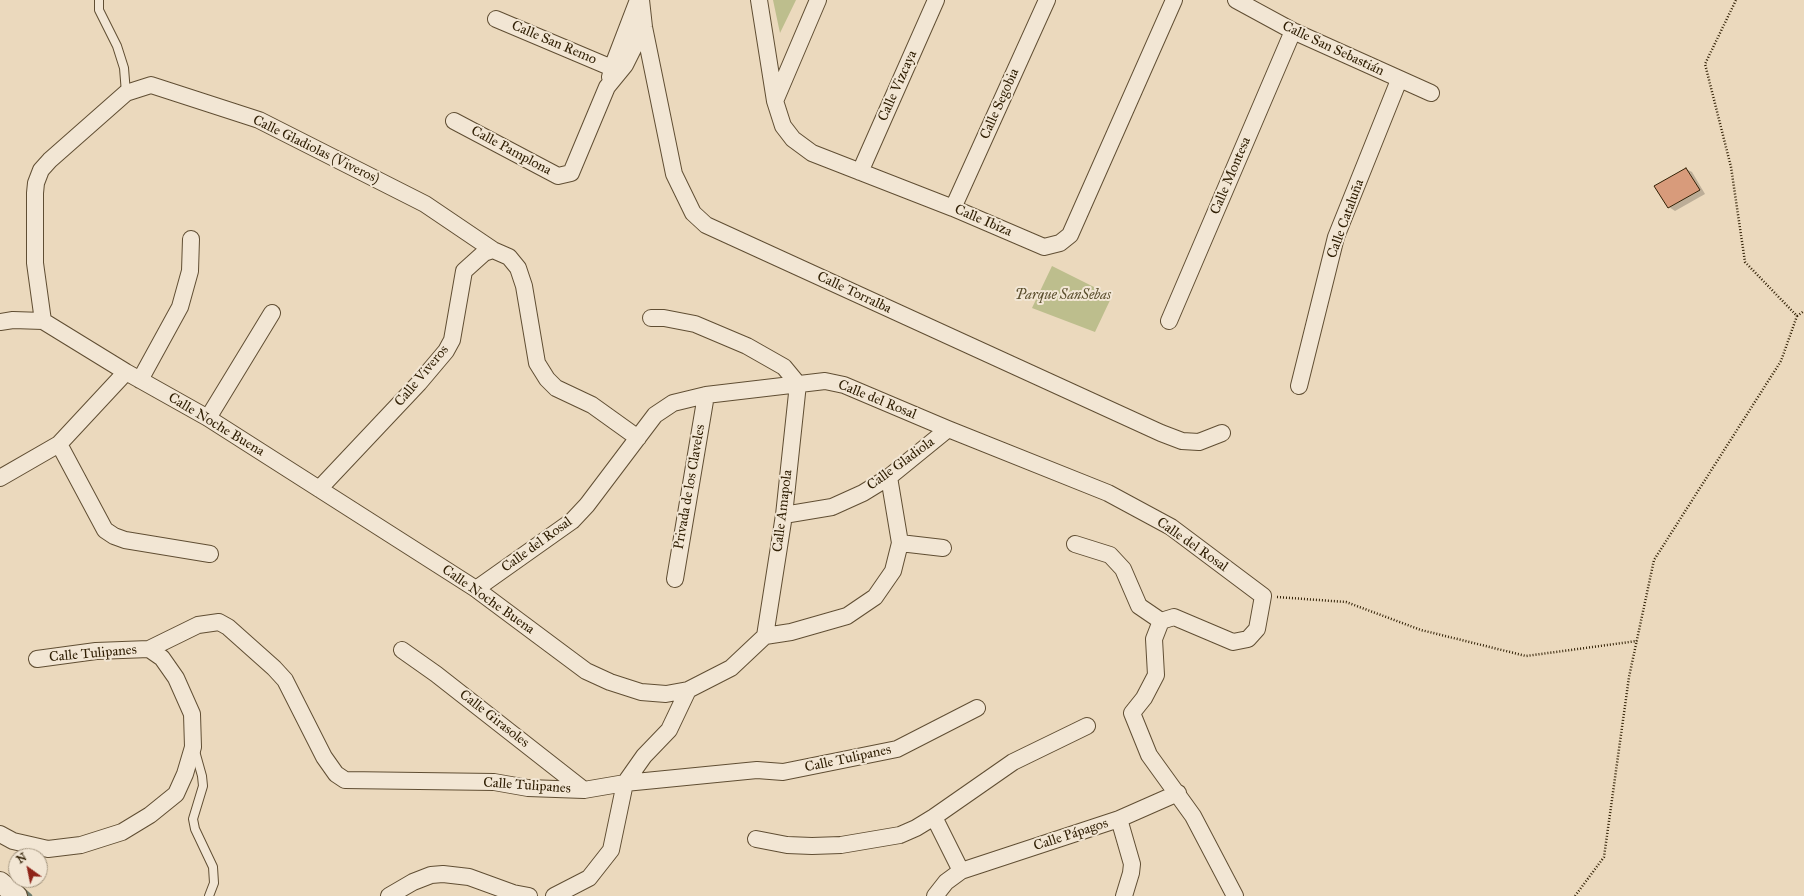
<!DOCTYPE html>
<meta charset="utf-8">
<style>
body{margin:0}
#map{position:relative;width:1804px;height:896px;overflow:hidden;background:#ebd9bd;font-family:"IM FELL Great Primer",serif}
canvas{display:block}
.north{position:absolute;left:8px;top:848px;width:40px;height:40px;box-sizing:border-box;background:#f2e6d4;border:1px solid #a59781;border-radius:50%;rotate:327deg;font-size:11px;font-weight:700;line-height:16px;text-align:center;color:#312005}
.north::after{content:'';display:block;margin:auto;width:14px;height:18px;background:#8f2418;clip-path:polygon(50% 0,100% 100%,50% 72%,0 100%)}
</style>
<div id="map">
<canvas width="1804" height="896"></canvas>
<div class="north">N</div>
</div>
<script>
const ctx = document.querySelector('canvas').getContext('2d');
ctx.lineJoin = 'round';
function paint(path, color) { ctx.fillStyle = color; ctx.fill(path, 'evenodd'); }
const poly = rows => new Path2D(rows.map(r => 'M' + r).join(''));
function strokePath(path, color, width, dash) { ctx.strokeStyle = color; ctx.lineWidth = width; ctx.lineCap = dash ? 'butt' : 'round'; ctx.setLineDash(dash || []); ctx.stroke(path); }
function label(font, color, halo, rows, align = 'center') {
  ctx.font = font + ' "IM FELL Great Primer",serif'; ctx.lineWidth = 4; ctx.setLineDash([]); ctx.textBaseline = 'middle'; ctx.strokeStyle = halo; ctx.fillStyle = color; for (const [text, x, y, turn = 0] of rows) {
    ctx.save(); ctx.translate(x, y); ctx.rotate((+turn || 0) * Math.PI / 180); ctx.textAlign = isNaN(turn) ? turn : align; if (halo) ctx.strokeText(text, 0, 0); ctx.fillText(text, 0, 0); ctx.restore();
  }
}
paint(poly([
 [773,0,796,0,780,33],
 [1052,266,1112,296,1095,332,1032,308]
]), '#bdbe8d');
paint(poly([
 [1686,169,1692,172,1705,194,1675,211,1669,207]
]), '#0003');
strokePath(poly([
 [22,889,30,896]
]), '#6f7c6d', 4.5);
const building = poly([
 [1686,168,1700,190,1668,208,1654,186,1686,168]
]);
paint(building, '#d89b7b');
strokePath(building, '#312005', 1);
const service = poly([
 [99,0,99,10,117,46,124,68,126,93],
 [195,751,202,776,203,786,193,819,195,829,213,867,214,883,209,896]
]);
const minor = poly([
 [641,0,644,27,674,174,693,213,706,225,1161,433,1182,441,1199,442,1222,433],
 [759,0,775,101,783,126,793,139,812,153,953,208,1044,247,1060,243,1070,235,1174,0],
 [1236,0,1293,31,1431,93],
 [496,19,612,68],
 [610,77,615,60,638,0],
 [775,101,818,0],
 [454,121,558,176,571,173,607,87,625,65,644,27],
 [860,172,936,0],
 [953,208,1047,0],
 [651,318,664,318,695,324,747,346,784,367,798,384,784,515,765,636],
 [43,321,35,263,35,193,36,183,41,170,50,160,126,93,151,85,259,120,425,204,493,250,509,257,518,268,524,286,537,363,547,379,556,388,592,405,638,438],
 [1169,321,1293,31],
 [0,322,13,320,43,321,126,372,208,418,476,589,586,671,610,682,641,692,666,694,688,690,731,668,765,636,791,632,847,616,875,597,893,571,900,543,889,477],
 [140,380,180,307,190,271,191,239],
 [1299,386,1336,237,1399,80],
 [208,418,272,313],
 [59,444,105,530,114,536,125,540,210,554],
 [0,478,59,444,126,372],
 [319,489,419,383,446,351,452,340,464,271,484,253,493,250],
 [784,515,832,507,863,493,889,477,948,429],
 [900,543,943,548],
 [675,579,706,395],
 [476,589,572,521,587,505,655,415,673,403,706,395,825,381,844,385,948,429,1108,493,1171,527,1263,596,1257,629,1248,639,1233,642,1174,617,1161,621,1139,606,1123,569,1110,555,1075,544],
 [1161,621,1154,639,1156,675,1144,698,1132,713,1149,755,1193,816,1235,896],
 [149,649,198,625,219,622,228,627,274,668,285,680,324,757,336,774,345,780,494,782,528,788,584,790,625,783,757,770,783,772,897,749,977,708],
 [402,650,436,674,584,790],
 [934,817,961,871],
 [1119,819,1132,864,1131,873,1124,896],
 [0,834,13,841,48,849,81,845,122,832,150,815,176,794,185,774,193,747,192,714,176,678,162,658,149,649,96,651,37,659],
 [756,839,787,845,812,846,841,845,900,835,916,828,934,817,1013,762,1087,726],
 [389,896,413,882,431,875,443,874,469,877,513,893,529,896],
 [554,896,589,878,611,850,625,783,644,756,669,730,688,690],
 [935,896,946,882,961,871,1119,819,1178,793]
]);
const tertiary = poly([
 [0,882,17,896]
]);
strokePath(service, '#604e33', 10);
strokePath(minor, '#604e33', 18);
strokePath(tertiary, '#604e33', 22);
strokePath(poly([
 [1797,316,1804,311],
 [1277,597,1346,602,1421,630,1526,656,1637,641],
 [1575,896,1604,857,1629,677,1654,560,1781,361,1797,316,1745,262,1731,167,1705,64,1736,0]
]), '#312005', 2.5, [1, 2]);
strokePath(service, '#f2e6d4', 8);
strokePath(minor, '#f2e6d4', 16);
strokePath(tertiary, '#f2e6d4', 20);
label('14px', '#312005', '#f2e6d4', [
 ["Calle San Remo",554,43,23],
 ["Calle San Sebastián",1333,49,25],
 ["Calle Vizcaya",898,86,-66],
 ["Calle Segobia",1000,104,-66],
 ["Calle Gladiolas (Viveros)",316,150,26],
 ["Calle Pamplona",511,151,28],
 ["Calle Montesa",1231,176,-67],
 ["Calle Cataluña",1346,219,-70],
 ["Calle Ibiza",983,221,23],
 ["Calle Torralba",854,293,25],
 ["Calle Viveros",422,376,-50],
 ["Calle del Rosal",877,400,22],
 ["Calle Noche Buena",216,425,31],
 ["Calle Gladiola",901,464,-36],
 ["Privada de los Claveles",690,487,-80],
 ["Calle Amapola",783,511,-83],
 ["Calle del Rosal",537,545,-36],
 ["Calle del Rosal",1192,545,35],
 ["Calle Noche Buena",488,600,35],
 ["Calle Tulipanes",93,654,-5],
 ["Calle Girasoles",494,719,38],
 ["Calle Tulipanes",848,759,-12],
 ["Calle Tulipanes",527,786,4],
 ["Calle Pápagos",1071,835,-18]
]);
label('italic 14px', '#5b4f2e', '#f2e6d4', [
 ["Parque SanSebas",1063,296]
]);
</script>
